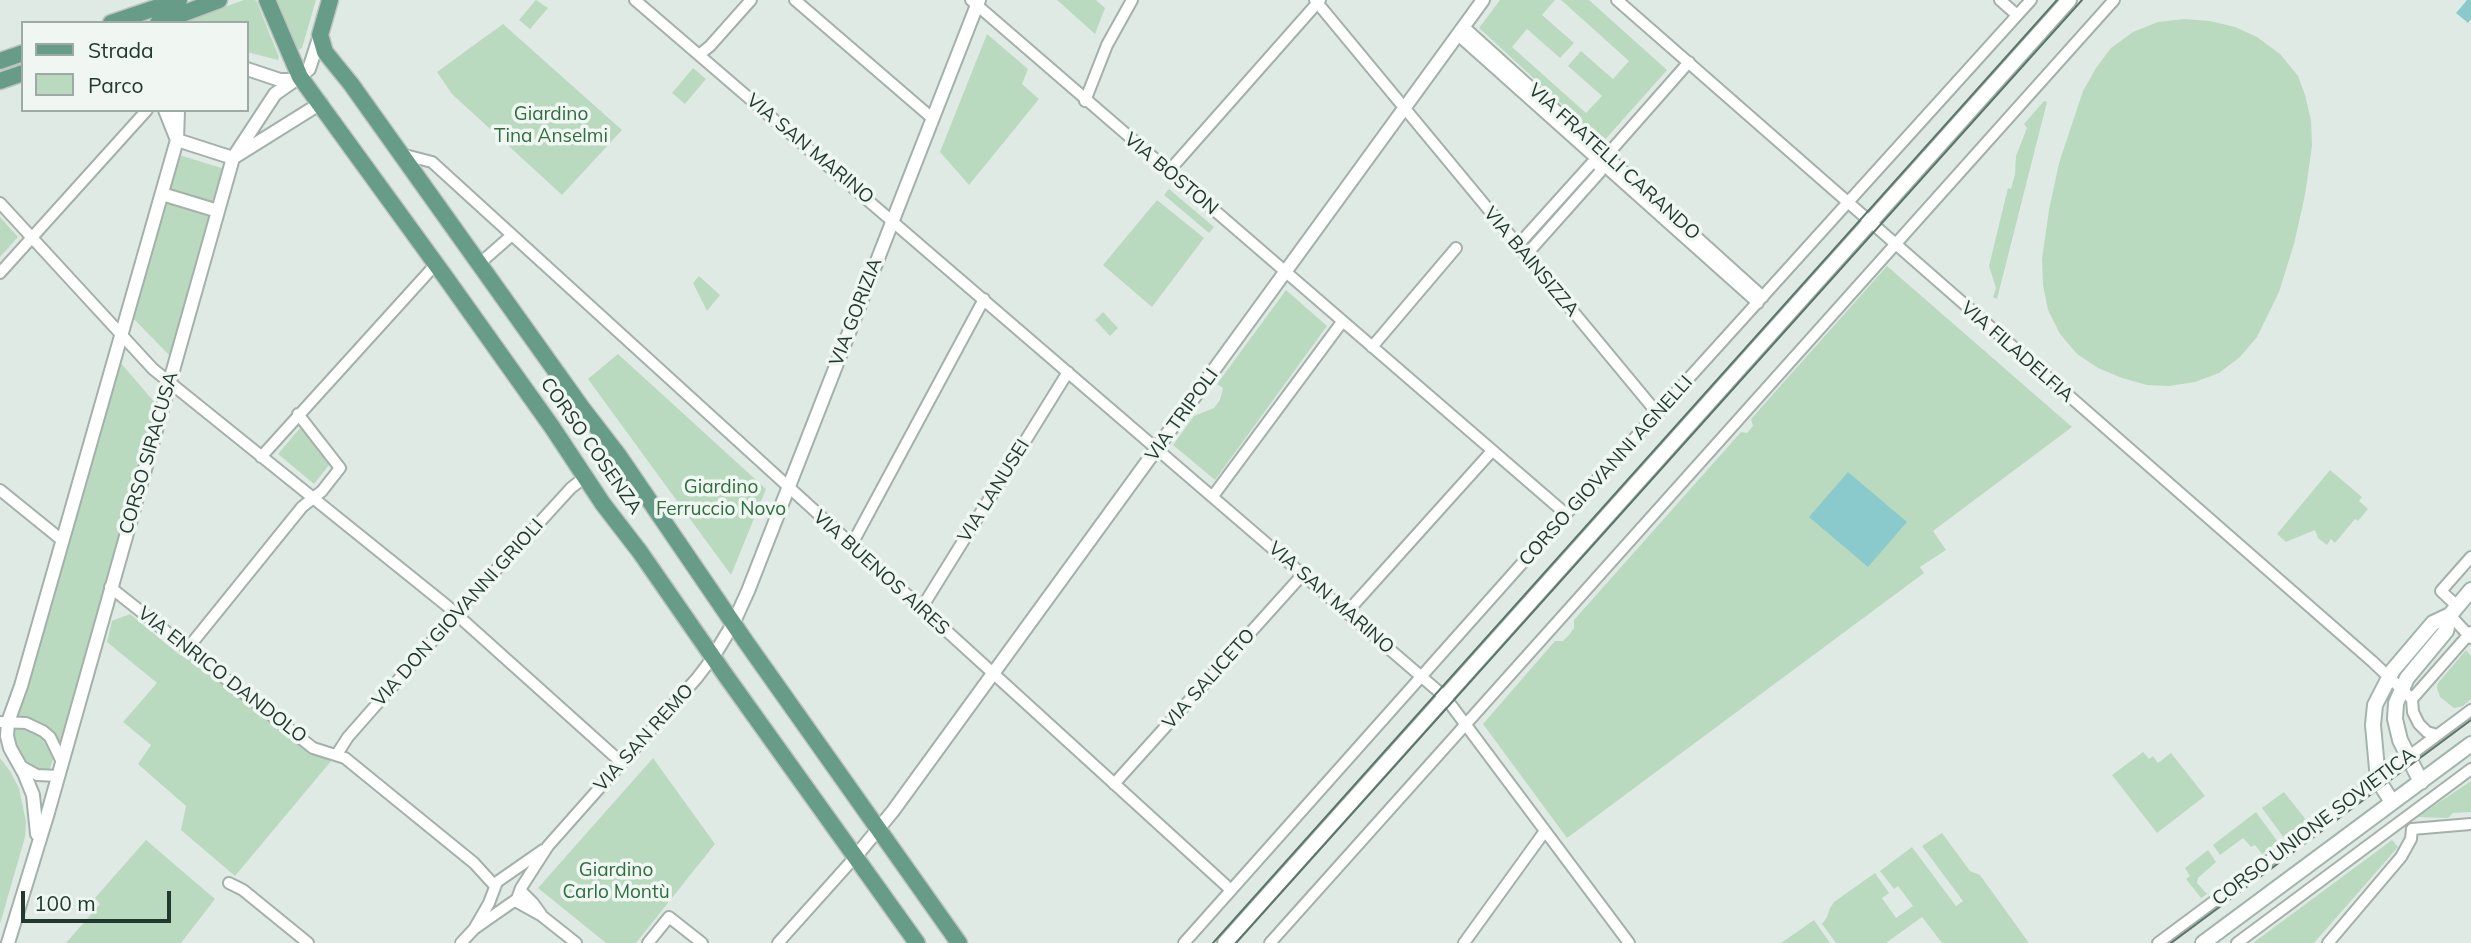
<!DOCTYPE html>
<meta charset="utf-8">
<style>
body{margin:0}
#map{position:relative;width:2471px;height:943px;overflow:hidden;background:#e0eae4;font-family:Mulish,sans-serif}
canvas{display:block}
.legend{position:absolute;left:21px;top:21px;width:228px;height:91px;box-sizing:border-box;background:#f0f7f3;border:2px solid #9eaba5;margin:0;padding:9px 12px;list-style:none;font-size:21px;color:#223930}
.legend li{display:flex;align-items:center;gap:14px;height:35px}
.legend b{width:35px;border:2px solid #9eaba5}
.scale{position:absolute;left:21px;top:891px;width:150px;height:32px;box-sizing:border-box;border:4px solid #223930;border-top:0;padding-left:9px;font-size:21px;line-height:24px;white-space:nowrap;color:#223930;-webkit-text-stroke:5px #f0f7f3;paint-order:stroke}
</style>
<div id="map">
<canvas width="2471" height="943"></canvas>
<ul class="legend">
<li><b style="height:9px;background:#679d88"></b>Strada</li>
<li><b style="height:19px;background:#badabf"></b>Parco</li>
</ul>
<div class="scale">100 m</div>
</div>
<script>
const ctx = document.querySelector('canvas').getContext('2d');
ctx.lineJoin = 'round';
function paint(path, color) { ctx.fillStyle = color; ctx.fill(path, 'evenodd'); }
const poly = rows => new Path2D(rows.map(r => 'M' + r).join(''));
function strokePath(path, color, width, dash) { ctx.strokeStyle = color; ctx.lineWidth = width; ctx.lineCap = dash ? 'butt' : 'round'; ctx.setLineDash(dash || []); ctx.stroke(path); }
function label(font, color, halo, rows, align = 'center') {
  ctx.font = font + ' Mulish,sans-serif'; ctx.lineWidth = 7; ctx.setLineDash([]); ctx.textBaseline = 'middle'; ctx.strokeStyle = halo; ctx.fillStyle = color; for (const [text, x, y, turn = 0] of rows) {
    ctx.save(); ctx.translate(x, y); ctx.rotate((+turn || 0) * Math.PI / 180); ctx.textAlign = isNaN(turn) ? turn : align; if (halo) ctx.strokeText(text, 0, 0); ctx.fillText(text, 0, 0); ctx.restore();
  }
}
paint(poly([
 [244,0,255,0,257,2,279,57,278,60,247,52,247,23,186,23,190,19],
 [277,0,316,0,302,48,299,50,295,48],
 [536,0,548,8,530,29,519,20],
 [1057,0,1096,0,1105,8,1095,34],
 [1500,0,1555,0,1542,15,1574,43,1560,58,1527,29,1512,47,1586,113,1602,96,1568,66,1581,51,1613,79,1629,61,1561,0,1589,0,1667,70,1603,142,1479,28],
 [2184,19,2210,21,2235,27,2257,37,2280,54,2298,76,2305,95,2311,120,2312,146,2305,195,2294,244,2279,292,2257,337,2240,357,2219,373,2195,382,2169,386,2147,385,2122,378,2098,368,2077,354,2060,334,2048,310,2043,285,2042,259,2049,210,2059,163,2083,91,2096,68,2111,48,2133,32,2158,22],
 [503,24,622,130,562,195,452,94,437,72],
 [987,34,1028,69,1022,84,1039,99,969,185,940,152],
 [693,68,706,79,685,104,672,93],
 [2044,101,2047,102,1997,299,1993,297,1996,288,1989,266,2008,188,2011,189,2015,174,2016,156,2027,128,2024,124],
 [179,155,225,169,214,205,168,191],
 [1169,189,1214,227,1209,233,1164,195],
 [1157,200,1204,238,1152,307,1103,265],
 [165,202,210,217,171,357,132,317],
 [0,217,18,237,0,257],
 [1887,266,2072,427,1933,531,1946,550,1920,567,1924,573,1567,838,1483,724,1555,641,1563,641,1569,635,1574,628,1574,620,1741,432,1747,433,1753,426,1751,419],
 [699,276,720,295,707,311,693,283],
 [1286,290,1327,326,1215,480,1173,445,1194,416,1214,408,1220,400,1223,388,1217,384],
 [1103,312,1118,328,1110,336,1095,320],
 [618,354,766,489,731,575,588,379],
 [119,361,157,405,61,741,57,743,16,719],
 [301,427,329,465,314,484,278,454],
 [2330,470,2362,497,2359,501,2368,509,2358,521,2355,519,2335,543,2331,539,2327,545,2318,538,2315,530,2286,542,2277,534],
 [130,614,181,656,188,648,313,747,337,754,235,876,181,830,186,806,138,764,151,745,123,722,157,683,107,642,112,621],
 [2466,650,2471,656,2471,699,2463,706,2454,708,2440,697,2437,688,2438,683],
 [13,727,24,727,44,739,53,759,49,772,31,769,16,753],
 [2143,752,2149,759,2153,756,2158,763,2171,753,2205,796,2157,833,2112,775],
 [0,758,10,771,19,788,26,822,25,837,0,924],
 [653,758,715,844,636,943,606,943,538,888],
 [2471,781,2471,812,2453,813,2448,818,2417,817],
 [2284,792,2307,821,2284,838,2262,808],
 [2256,812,2278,842,2262,854,2255,845,2251,847,2243,838,2220,855,2213,845],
 [1942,833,1970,871,1980,875,2029,943,1942,943,1922,917,1886,943,1836,943,1822,924,1827,917,1830,908,1834,902,1875,873,1889,893,1882,898,1896,918,1913,906,1898,886,1894,889,1880,871,1912,847,1956,906,1963,901,1922,846],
 [146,840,215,899,181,943,66,943,100,904,95,898],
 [2392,840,2398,847,2314,943,2253,943],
 [2208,850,2216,862,2198,878,2197,883,2207,894,2201,898,2186,879,2190,876,2185,868],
 [1814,920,1830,943,1781,943]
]), '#badabf');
paint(poly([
 [2467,0,2471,0,2471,19,2468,23,2456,13],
 [1848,472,1907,522,1868,567,1809,517]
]), '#8bcacc');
const minor = poly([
 [635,0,1445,697,1629,943],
 [795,0,932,118],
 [971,0,1566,514],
 [1315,0,1658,414],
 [1617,0,2373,662,2412,699],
 [2000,0,2017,15],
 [1464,27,1763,297],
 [1458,35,1758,303],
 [699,55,710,46,751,0],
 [1085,101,1107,45,1132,0],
 [401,154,432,162,1231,890],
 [1168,172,1320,0],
 [0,203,153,369,446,605,622,763],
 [1518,245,1591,164,1600,163],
 [1526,255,1600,172,1600,163,1689,62],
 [479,264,512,235],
 [0,273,147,110],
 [1372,347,1456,248],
 [261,457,436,264],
 [0,490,63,541],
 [1213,496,1342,322],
 [851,546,984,299],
 [110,587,313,748,345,758,474,863,495,886],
 [2457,606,2441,591,2471,557],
 [921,609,1068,372],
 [1348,611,1492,451],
 [2450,615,2471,638],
 [188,648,302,507,322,491,340,468,298,414],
 [2412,699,2471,632],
 [2412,699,2413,712,2419,724,2427,732,2437,735],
 [0,722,26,723,43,731,50,737,62,762],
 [337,754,348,737,464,605,571,488,585,477],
 [21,766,37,775,58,776],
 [1114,784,1304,573],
 [2412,829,2471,824],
 [229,883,243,890,308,943],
 [521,891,533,903,541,914],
 [515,901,542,916,576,943],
 [474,929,517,899,521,888,548,846,697,678,713,657],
 [461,943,474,929,489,903,497,882,543,850],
 [648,943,669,917,702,943],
 [778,943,856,856],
 [1184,943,1566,514,2031,0],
 [1270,943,2114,0],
 [1464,943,1545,831],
 [2158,943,2471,710],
 [2237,943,2471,769],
 [2328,943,2401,857,2411,839,2412,829]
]);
const tertiary = poly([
 [247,69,280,80,295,80,309,69,320,35],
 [165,110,177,140,233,158,321,103],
 [162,194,218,211],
 [713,657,733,624,748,591,979,0],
 [37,834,33,795,24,773,10,748,7,736,8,722,21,686,177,140,178,110],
 [856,856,893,811,1483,0],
 [8,943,47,816,233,158,275,94,295,80]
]);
const secondary = poly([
 [2421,782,2400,740,2395,719,2396,703,2407,678,2446,631,2450,615],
 [2392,802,2378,780,2373,725,2375,705,2393,670,2433,623,2450,615,2471,590],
 [1225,943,2069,0],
 [2203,943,2471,744]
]);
const primary = poly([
 [267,0,300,77,446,278,552,427,603,504,640,552,726,676,917,943],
 [330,0,320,35,325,52,351,84,582,408,619,456,746,642,959,943],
 [111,23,179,0],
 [158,23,219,0],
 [0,61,23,53],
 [0,81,23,73]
]);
strokePath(minor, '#a3b1aa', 14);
strokePath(tertiary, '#a3b1aa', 16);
strokePath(secondary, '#a0b5ab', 18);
strokePath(primary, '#bdc4c1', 19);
strokePath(minor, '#fff', 10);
strokePath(tertiary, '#fff', 12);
strokePath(secondary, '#fff', 14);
strokePath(primary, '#679d88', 16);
strokePath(poly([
 [1213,943,2057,0],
 [1236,943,2082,0],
 [2171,943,2471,720]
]), '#5c756b', 2);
label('19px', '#2f6e3f', '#f0f7f3', [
 ["Giardino",551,114],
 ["Tina Anselmi",551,136],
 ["Giardino",721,487],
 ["Ferruccio Novo",721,509],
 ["Giardino",616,870],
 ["Carlo Montù",616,892]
]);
label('19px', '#223930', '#f0f7f3', [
 ["VIA SAN MARINO",810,149,40],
 ["VIA FRATELLI CARANDO",1614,162,42],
 ["VIA BOSTON",1171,174,40],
 ["VIA BAINSIZZA",1531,262,50],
 ["VIA GORIZIA",856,312,-69],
 ["VIA FILADELFIA",2017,352,41],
 ["VIA TRIPOLI",1182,415,-54],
 ["CORSO COSENZA",591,446,55],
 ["CORSO SIRACUSA",149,453,-74],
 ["CORSO GIOVANNI AGNELLI",1606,471,-48],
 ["VIA LANUSEI",994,491,-58],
 ["VIA BUENOS AIRES",881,573,42],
 ["VIA SAN MARINO",1331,598,41],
 ["VIA DON GIOVANNI GRIOLI",458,613,-48],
 ["VIA ENRICO DANDOLO",222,675,38],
 ["VIA SALICETO",1209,679,-48],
 ["VIA SAN REMO",644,738,-48],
 ["CORSO UNIONE SOVIETICA",2314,827,-37]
]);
</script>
